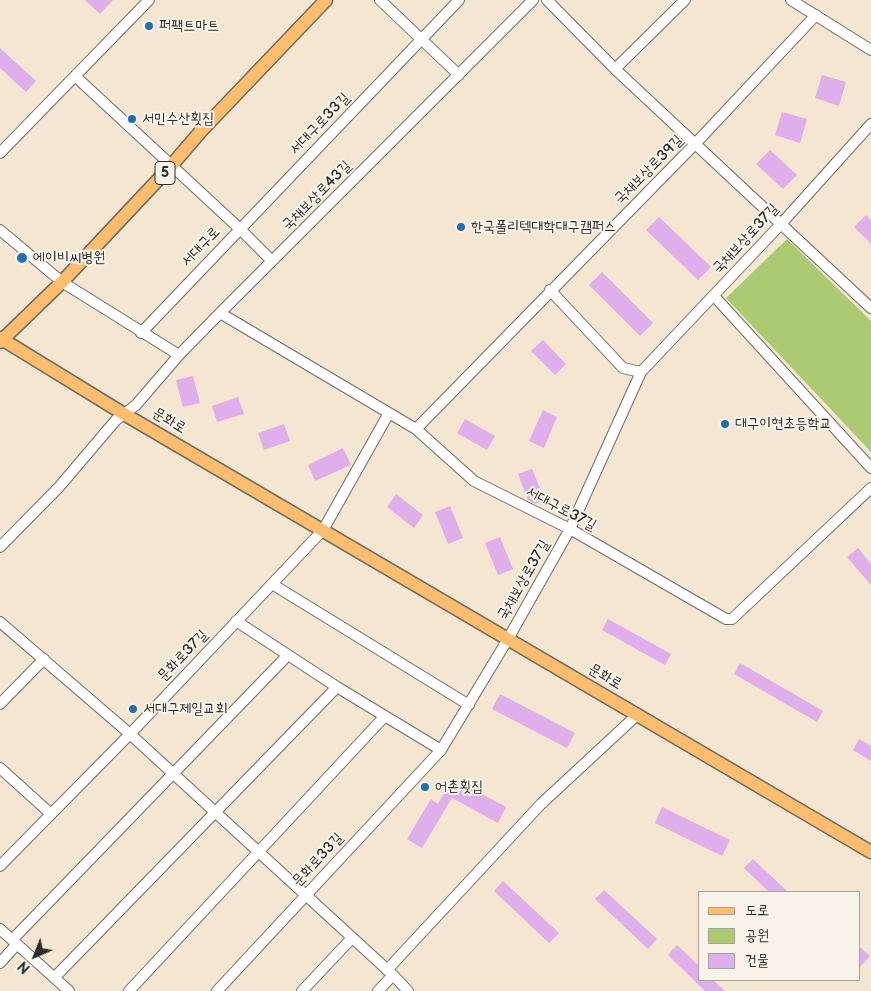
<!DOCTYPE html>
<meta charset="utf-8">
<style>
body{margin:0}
#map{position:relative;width:871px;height:991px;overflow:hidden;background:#f4e6d0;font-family:"Balsamiq Sans","Poor Story",sans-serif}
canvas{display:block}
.legend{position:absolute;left:698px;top:891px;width:162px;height:90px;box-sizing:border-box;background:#f7f3e8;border:1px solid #a5a39c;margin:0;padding:6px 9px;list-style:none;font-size:15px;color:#2b2b2b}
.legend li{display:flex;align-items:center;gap:10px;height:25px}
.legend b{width:25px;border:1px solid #a5a39c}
.north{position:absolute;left:10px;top:931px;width:50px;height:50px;-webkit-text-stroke:4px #f7f3e8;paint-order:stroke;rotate:224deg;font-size:14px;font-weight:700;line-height:20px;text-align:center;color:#2b2b2b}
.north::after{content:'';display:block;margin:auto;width:18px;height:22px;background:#2b2b2b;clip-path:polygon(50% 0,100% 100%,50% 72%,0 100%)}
</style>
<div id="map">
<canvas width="871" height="991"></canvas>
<ul class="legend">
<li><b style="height:6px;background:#fcbd6e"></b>도로</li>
<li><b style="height:14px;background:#abca72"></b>공원</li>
<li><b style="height:14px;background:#deafeb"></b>건물</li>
</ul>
<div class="north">N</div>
</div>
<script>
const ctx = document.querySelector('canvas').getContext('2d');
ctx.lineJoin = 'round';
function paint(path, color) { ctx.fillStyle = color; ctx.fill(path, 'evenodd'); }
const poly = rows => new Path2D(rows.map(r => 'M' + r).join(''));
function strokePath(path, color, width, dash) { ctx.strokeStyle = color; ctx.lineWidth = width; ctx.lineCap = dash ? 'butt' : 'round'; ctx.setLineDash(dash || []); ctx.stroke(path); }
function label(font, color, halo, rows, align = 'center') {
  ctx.font = font + ' "Balsamiq Sans","Poor Story",sans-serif'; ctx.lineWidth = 4; ctx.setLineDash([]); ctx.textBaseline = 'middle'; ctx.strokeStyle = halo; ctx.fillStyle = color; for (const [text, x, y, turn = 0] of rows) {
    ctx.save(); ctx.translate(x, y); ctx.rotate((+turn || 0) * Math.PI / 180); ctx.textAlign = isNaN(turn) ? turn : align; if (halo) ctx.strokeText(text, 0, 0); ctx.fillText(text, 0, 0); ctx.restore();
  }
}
paint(poly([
 [787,239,871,321,871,452,726,298]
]), '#abca72');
paint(poly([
 [85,0,113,0,100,14],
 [0,48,36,81,26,92,0,68],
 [822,75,846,82,839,106,815,98],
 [782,112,807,119,800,143,775,135],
 [770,150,797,175,783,189,756,164],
 [866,215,871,220,871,244,854,227],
 [659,217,711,267,698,280,646,230],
 [602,272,653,323,640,336,589,285],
 [543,340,566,364,555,375,531,351],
 [193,376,200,403,183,407,176,380],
 [238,397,244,414,217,422,212,406],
 [543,410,557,417,544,448,529,441],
 [465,419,495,436,487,450,457,433],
 [284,424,290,441,264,450,258,433],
 [343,448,351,465,315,481,308,465],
 [532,469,545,500,535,504,528,500,518,474],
 [396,494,423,515,414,528,387,507],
 [450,506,463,538,448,544,435,512],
 [500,537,513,569,498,575,485,543],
 [858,548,871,564,871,585,847,557],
 [608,619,671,654,665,665,602,630],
 [740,663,823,711,817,722,734,674],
 [500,694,575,733,567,748,492,709],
 [859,739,871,746,871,761,853,750],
 [452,778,506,807,498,823,452,798,422,848,407,839,431,799,438,804],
 [662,807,730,840,722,856,655,823],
 [753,859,788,892,769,892,744,868],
 [503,881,559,933,549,943,494,891],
 [604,890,657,939,648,949,595,899],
 [677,945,700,967,700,980,713,980,725,991,705,991,668,955],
 [860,947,870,956,860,967]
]), '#deafeb');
const minor = poly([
 [380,0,459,75],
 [547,0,615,69,871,308],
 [791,0,871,50],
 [615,69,685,0],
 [75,76,240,229,272,261],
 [0,153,149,0],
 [0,230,62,282,179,355],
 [550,290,623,368,641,372],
 [714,296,871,468],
 [220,313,416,429,474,481,570,529,726,619,732,619,871,488],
 [141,333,459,0],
 [416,429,695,144,816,15],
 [0,547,59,487,116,420,136,405,179,355,220,313,533,0],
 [272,584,469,705],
 [236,621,337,687,441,750],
 [0,622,130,734,393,975,408,991],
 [0,704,44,659],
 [0,768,51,814],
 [0,866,130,734,323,530,389,413],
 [0,929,69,991],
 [12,940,288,655],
 [0,963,17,944],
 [387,970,541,804,637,715],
 [54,978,337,687],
 [129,991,385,716],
 [217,991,441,750,508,639,570,529,641,372,781,224,871,124],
 [302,991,352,938],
 [378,991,393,975]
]);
const major = poly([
 [0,338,124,414,871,852],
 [0,342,62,282,171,166,201,131,326,0]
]);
strokePath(minor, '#716c65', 12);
strokePath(major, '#716c65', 15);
strokePath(minor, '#fff', 10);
strokePath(major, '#fcbd6e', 12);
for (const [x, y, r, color] of [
 [149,26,5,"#1f6fb2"],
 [132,119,5,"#1f6fb2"],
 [461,227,5,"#1f6fb2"],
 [22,258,6,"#1f6fb2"],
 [725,424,5,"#1f6fb2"],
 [133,709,5,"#1f6fb2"],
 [425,787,5,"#1f6fb2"]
]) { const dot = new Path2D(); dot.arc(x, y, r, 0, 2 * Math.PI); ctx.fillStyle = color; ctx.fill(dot); strokePath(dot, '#f7f3e8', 2); }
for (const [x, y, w] of [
 [165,173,20]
]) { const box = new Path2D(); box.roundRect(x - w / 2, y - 11.5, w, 23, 4); ctx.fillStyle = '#f7f3e8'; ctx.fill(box); strokePath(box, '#2b2b2b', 1); }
label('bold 14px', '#2b2b2b', null, [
 ["5",165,173]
]);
label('15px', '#2b2b2b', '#f7f3e8', [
 ["퍼팩트마트",159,26],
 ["서민수산횟집",142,119],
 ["한국폴리텍대학대구캠퍼스",471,227],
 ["에이비씨병원",33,258],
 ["대구이현초등학교",735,424],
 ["서대구제일교회",143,709],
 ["어촌횟집",435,787]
], 'left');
label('15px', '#2b2b2b', '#f7f3e8', [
 ["서대구로33길",320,124,-46],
 ["국채보상로39길",649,170,-45],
 ["국채보상로43길",317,196,-45],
 ["국채보상로37길",746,239,-47],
 ["서대구로",201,247,-46],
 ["문화로",169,421,30],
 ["서대구로37길",561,509,28],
 ["국채보상로37길",524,580,-60],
 ["문화로37길",183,656,-46],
 ["문화로",605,677,30],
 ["문화로33길",318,860,-47]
]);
</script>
